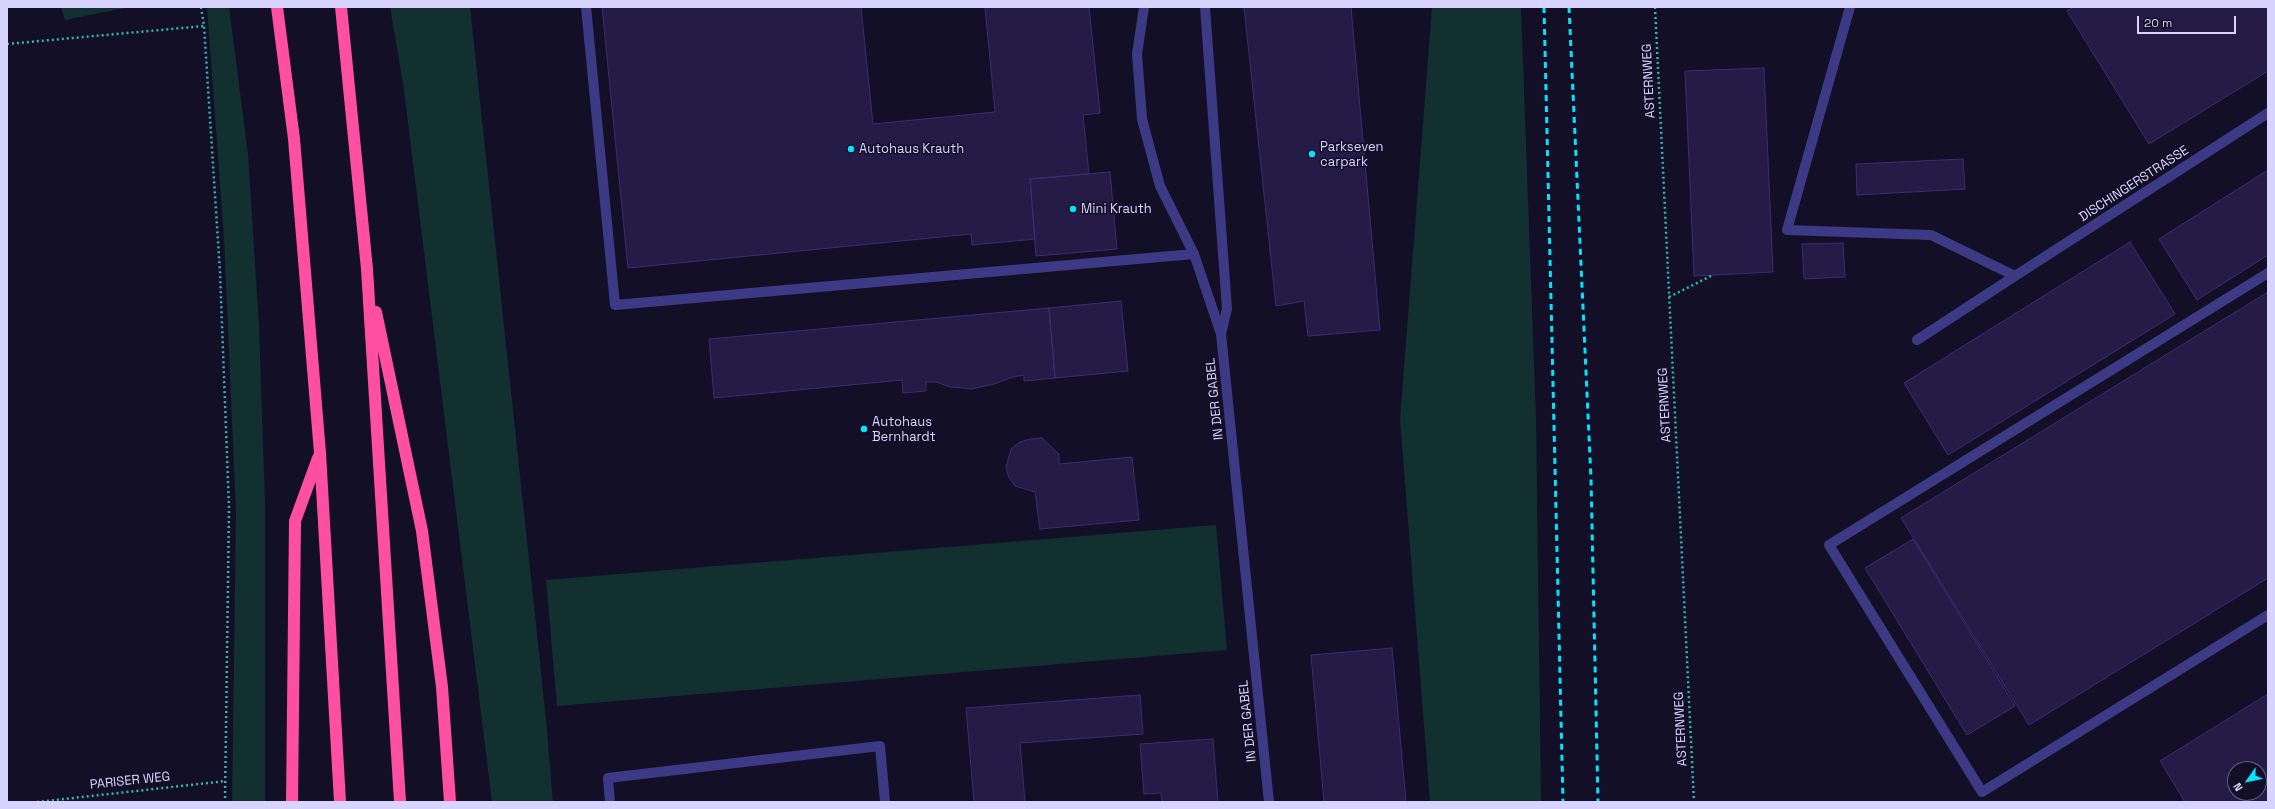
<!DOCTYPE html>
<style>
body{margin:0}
#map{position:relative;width:2275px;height:809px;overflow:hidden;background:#130f26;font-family:"Space Grotesk",sans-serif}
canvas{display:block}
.frame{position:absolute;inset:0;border:8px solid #d9d4ff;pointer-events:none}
.north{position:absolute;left:2227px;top:761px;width:40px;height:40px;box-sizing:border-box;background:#130f26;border:1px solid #625e7d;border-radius:50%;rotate:237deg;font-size:11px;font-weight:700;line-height:16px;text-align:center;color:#d9d4ff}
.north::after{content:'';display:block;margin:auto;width:14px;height:18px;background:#00e5ff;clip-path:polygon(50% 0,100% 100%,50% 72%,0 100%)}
.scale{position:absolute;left:2137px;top:16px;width:99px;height:18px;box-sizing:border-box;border:2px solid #d9d4ff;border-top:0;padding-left:5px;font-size:12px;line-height:14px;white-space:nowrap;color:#d9d4ff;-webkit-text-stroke:3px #130f26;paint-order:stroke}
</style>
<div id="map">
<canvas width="2275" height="809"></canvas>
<div class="frame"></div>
<div class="north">N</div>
<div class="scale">20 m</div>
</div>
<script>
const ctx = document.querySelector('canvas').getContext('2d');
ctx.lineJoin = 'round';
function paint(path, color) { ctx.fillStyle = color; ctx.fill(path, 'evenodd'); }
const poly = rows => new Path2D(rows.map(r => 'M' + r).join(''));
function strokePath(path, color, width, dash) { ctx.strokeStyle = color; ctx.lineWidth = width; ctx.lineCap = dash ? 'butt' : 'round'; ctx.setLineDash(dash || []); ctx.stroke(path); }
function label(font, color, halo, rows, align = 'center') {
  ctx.font = font + ' "Space Grotesk",sans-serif'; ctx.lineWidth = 3; ctx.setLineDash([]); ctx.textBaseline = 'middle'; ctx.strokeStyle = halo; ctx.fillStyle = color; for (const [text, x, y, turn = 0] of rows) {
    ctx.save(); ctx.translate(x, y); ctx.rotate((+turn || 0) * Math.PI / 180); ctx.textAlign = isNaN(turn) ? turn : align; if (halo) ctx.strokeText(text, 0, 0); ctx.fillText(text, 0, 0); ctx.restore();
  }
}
paint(poly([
 [61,7,130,7,65,20],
 [207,7,229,7,248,154,259,326,265,502,265,802,232,802,236,512,224,239],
 [390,7,470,7,546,719,553,802,492,802,404,90],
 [1432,7,1521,7,1536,419,1541,802,1430,802,1400,419],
 [1216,525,1227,650,557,706,546,580]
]), '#12302f');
const building = poly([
 [602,7,861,7,873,124,995,112,985,7,1089,7,1100,113,1083,115,1089,174,1030,179,1035,239,972,245,971,234,628,268,602,7],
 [1244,7,1351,7,1380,330,1308,336,1304,301,1276,306,1244,7],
 [2074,7,2268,7,2268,71,2149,144,2067,11,2074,7],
 [1764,68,1773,272,1694,276,1685,71,1764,68],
 [1963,159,1965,189,1857,195,1856,164,1963,159],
 [2268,170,2268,255,2197,300,2159,239,2268,170],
 [1110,172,1117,249,1036,256,1030,179,1110,172],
 [2130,242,2175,314,1948,455,1904,383,2130,242],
 [1843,243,1845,277,1804,279,1802,244,1843,243],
 [2268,292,2268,578,2029,725,1901,518,2268,292],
 [1121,301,1128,371,1055,378,1049,308,1121,301],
 [1049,308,1055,378,1024,381,1024,375,1013,377,994,384,972,389,951,387,936,382,926,382,926,391,903,393,902,380,714,398,709,339,1049,308],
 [1042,438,1059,454,1059,464,1132,457,1139,520,1040,529,1035,492,1015,486,1009,478,1006,467,1011,449,1020,442,1030,439,1042,438],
 [1913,539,2015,706,1967,735,1865,568,1913,539],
 [1392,648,1406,802,1324,802,1311,655,1392,648],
 [2268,694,2268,802,2185,802,2160,761,2268,694],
 [2235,769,2259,769,2259,793,2235,793,2235,769],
 [1140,695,1143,734,1020,743,1025,802,974,802,966,708,1140,695],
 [1213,739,1218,802,1162,802,1161,793,1144,794,1140,744,1213,739]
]);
paint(building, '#241b47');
strokePath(building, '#3b2d73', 1);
strokePath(poly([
 [201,7,204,26,220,272,229,508,225,802],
 [1655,7,1694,802],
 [7,44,204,26],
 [1669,297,1713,275],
 [37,802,226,781]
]), '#2fb8b0', 2.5, [2, 3]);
strokePath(poly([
 [586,7,615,305,1194,254],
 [1205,7,1227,309,1221,334],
 [1850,7,1787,230,1931,235,2015,276],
 [2268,273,1829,545,1982,792,2268,615],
 [1917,340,2015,276],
 [610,802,608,778,880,746,885,802]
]), '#3d3a85', 10);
strokePath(poly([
 [1144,7,1137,54,1142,119,1160,186,1194,254,1221,334,1269,802],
 [2015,276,2268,113]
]), '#3d3a85', 10);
strokePath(poly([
 [277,7,294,139,320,453,340,802],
 [341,7,367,269,400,802],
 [376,312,422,531,442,687,450,802],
 [292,802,295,521,318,458]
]), '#ff4fa3', 12);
strokePath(poly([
 [1544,7,1563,802],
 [1569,7,1591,479,1598,802]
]), '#00e5ff', 3, [6, 5]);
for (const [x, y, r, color] of [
 [851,149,4,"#00e5ff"],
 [1312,154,4,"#00e5ff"],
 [1073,209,4,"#00e5ff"],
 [864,429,4,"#00e5ff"]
]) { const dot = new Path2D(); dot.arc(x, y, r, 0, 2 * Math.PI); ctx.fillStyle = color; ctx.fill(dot); strokePath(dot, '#130f26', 1.5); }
label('13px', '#d9d4ff', '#130f26', [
 ["ASTERNWEG",1649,81,-93],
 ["DISCHINGERSTRASSE",2134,184,-33],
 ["IN DER GABEL",1215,399,-96],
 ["ASTERNWEG",1665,405,-93],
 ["IN DER GABEL",1248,721,-96],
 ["ASTERNWEG",1681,729,-93],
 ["PARISER WEG",130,781,-6]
]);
label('13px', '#d9d4ff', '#130f26', [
 ["Parkseven",1320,147],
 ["carpark",1320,162],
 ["Autohaus Krauth",859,149],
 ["Mini Krauth",1081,209],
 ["Autohaus",872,422],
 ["Bernhardt",872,437]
], 'left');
</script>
